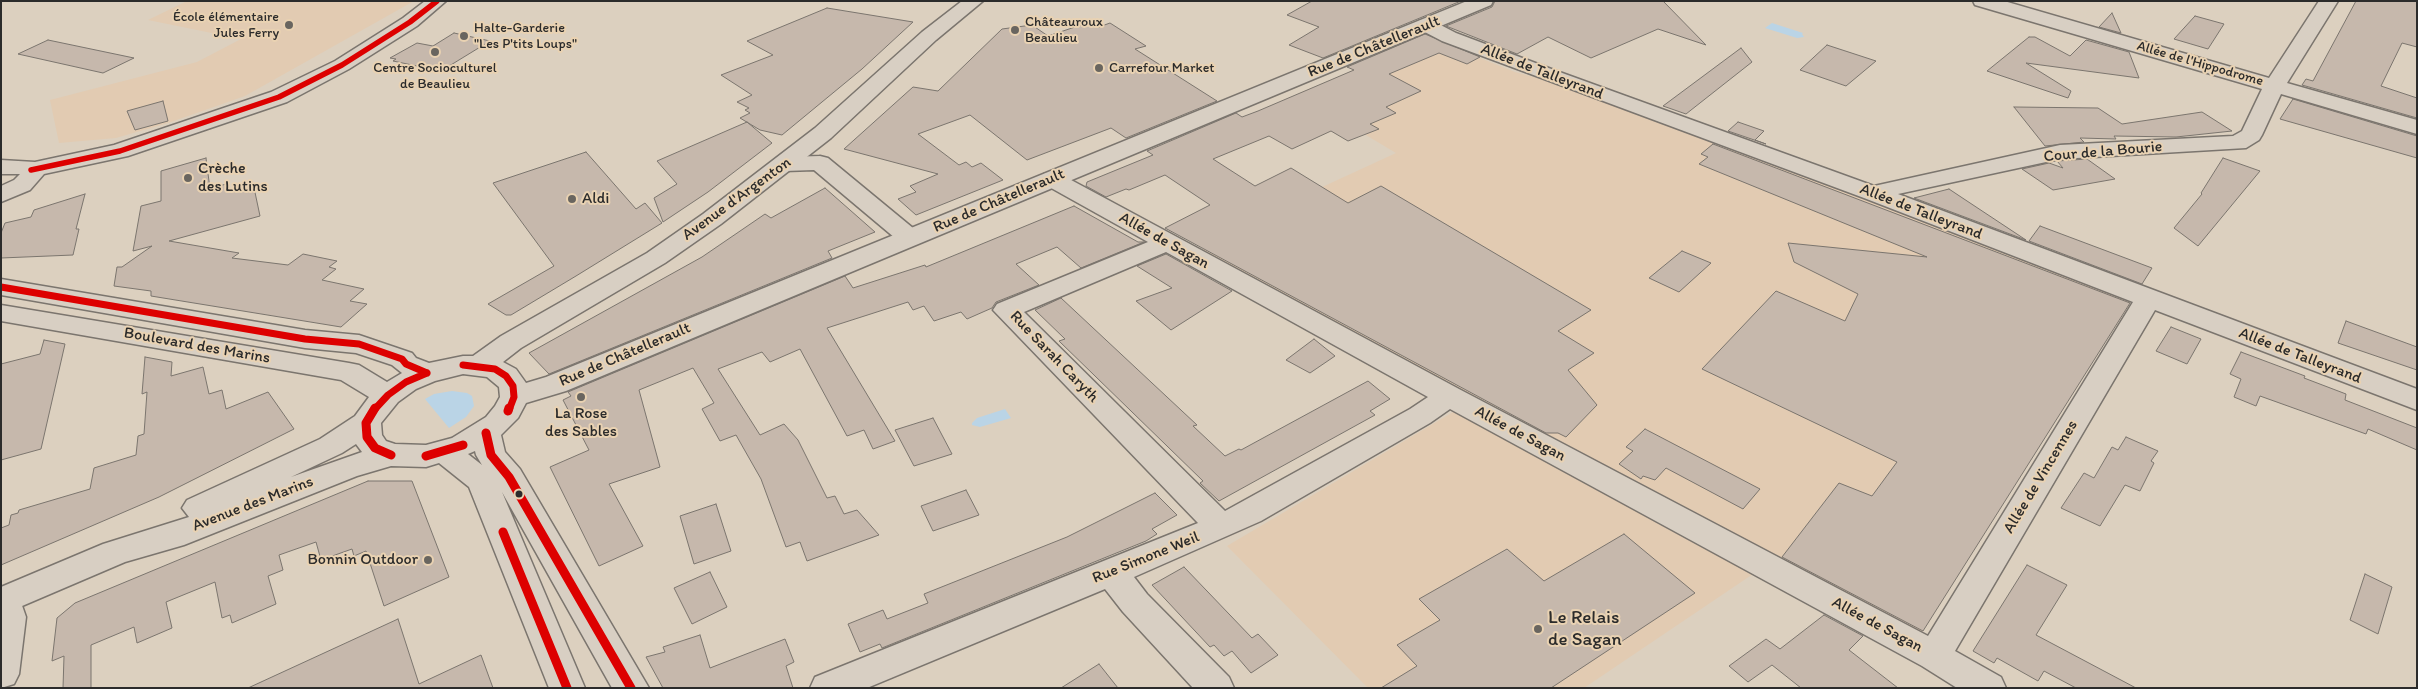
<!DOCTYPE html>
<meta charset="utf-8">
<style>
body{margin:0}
#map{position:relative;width:2418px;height:689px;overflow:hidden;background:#dcd0bf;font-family:Itim,sans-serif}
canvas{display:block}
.frame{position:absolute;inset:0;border:2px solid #2b2b2b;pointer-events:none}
</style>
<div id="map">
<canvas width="2418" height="689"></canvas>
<div class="frame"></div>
</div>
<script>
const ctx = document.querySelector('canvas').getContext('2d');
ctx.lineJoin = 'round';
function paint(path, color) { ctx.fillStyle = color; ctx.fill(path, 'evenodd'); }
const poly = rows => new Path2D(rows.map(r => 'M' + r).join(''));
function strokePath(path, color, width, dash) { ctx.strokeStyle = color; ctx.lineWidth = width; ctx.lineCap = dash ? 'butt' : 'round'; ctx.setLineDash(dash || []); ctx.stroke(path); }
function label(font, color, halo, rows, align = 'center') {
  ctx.font = font + ' Itim,sans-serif'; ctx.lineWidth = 4; ctx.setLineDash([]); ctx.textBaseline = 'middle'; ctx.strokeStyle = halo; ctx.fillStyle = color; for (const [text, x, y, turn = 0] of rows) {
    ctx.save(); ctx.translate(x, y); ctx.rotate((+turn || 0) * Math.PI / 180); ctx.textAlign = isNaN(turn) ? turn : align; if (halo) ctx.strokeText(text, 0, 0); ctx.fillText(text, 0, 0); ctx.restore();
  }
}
paint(poly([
 [187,1,414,1,245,96,168,123,116,138,59,143,50,100,197,62,241,39,148,20],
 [1430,38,1515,72,1574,88,2131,301,1918,639,1756,572,1584,688,1368,688,1227,546,1475,399,1203,250,1205,241,1396,153,1297,94]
]), '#e2cbb2');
paint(poly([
 [1772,23,1803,33,1802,34,1804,37,1797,38,1765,28],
 [452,391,467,393,472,396,474,406,466,417,449,428,425,399,434,394],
 [1005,409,1011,418,980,427,972,425,972,423,977,418]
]), '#bad4e6');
const building = poly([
 [1312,1,1461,1,1323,58,1289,45,1319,27,1287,15,1312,1],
 [1495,1,1663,1,1706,45,1658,29,1591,58,1548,37,1517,54,1446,26,1492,7,1495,1],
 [2356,1,2417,1,2417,47,2402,43,2381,86,2417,98,2417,118,2302,85,2306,79,2313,81,2356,1],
 [827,8,913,22,862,69,782,135,760,130,740,118,750,113,745,110,749,108,737,102,752,95,721,75,773,55,747,41,827,8],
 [2112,13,2121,33,2099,27,2112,13],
 [2195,16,2224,24,2208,49,2174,39,2195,16],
 [1090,22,1099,27,1110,23,1146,46,1135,49,1217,101,1126,138,1111,128,1027,160,970,115,918,134,959,165,966,162,972,167,981,163,1003,180,916,215,898,199,916,192,910,186,938,174,844,149,913,87,938,91,1002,29,1032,25,1048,36,1090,22],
 [454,33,490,41,441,71,393,61,396,59,390,58,417,43,433,46,454,33],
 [1425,34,1480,57,1467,64,1439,53,1389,74,1421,91,1386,107,1396,113,1370,124,1379,129,1348,141,1331,131,1292,149,1269,136,1213,159,1255,186,1291,168,1348,203,1381,186,1591,310,1558,331,1594,353,1568,370,1597,405,1566,437,1558,433,1546,433,1165,228,1210,205,1165,175,1129,190,1126,189,1106,197,1086,186,1087,182,1153,155,1147,151,1236,113,1242,117,1258,111,1354,70,1347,67,1425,34],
 [2029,37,2035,37,2070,56,2086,40,2129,52,2139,78,2026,63,2071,91,2068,98,1987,71,2029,37],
 [48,40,134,58,103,73,18,54,48,40],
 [1827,45,1876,61,1846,86,1800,70,1827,45],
 [1741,48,1752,62,1686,114,1663,106,1741,48],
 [2293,99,2417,136,2417,158,2280,119,2293,99],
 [163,101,168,121,135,130,127,111,163,101],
 [2014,107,2098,108,2122,124,2202,112,2232,131,2176,137,2114,136,2116,139,2080,138,2084,142,2045,146,2014,107],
 [747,122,772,143,708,192,663,222,654,198,677,184,657,161,747,122],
 [1738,122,1764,131,1755,140,1766,144,1728,131,1738,122],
 [1713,144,2130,303,1923,631,1782,557,1839,483,1872,496,1897,462,1702,369,1776,291,1845,321,1858,294,1794,262,1788,243,1927,257,1699,164,1708,157,1701,154,1713,144],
 [586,152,636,209,645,203,662,223,576,276,511,315,506,315,488,304,554,266,493,183,586,152],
 [206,158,210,189,226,184,227,190,253,183,260,216,169,241,239,253,232,258,288,265,303,254,337,261,329,267,336,269,322,280,364,289,350,301,367,304,341,327,151,296,151,291,114,286,117,267,122,267,152,246,133,251,141,206,161,201,161,171,206,158],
 [2223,158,2260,171,2198,246,2174,228,2202,194,2201,193,2223,158],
 [2087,159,2115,179,2053,190,2022,169,2049,163,2063,168,2057,161,2087,159],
 [825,188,875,232,828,251,832,258,549,374,529,353,702,257,765,214,771,218,825,188],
 [1949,189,1961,197,2026,240,1914,198,1949,189],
 [85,194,76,229,79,229,73,255,1,258,1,233,5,223,31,217,34,210,85,194],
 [1074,206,1138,242,1144,242,1081,268,1057,247,1016,264,1039,285,996,302,992,308,967,319,961,312,934,321,924,306,913,310,908,302,827,328,895,441,873,449,864,430,847,436,800,349,770,362,762,352,718,369,760,435,784,424,798,440,827,498,835,496,844,514,857,510,879,535,807,561,800,542,786,547,761,479,736,435,720,441,702,409,714,403,693,368,639,390,660,467,609,484,643,546,599,566,550,467,589,450,563,400,571,396,568,392,845,276,853,288,925,265,926,267,1074,206],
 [2040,226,2152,268,2142,284,2029,241,2040,226],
 [1682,251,1711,263,1679,292,1649,278,1682,251],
 [1166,254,1232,291,1171,330,1136,301,1172,288,1137,266,1166,254],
 [1061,298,1197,425,1193,426,1225,456,1239,449,1241,450,1368,381,1390,399,1370,411,1375,415,1219,501,1200,483,1203,481,1059,341,1065,339,1035,310,1061,298],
 [2346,321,2417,347,2417,370,2338,343,2346,321],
 [2171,327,2201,339,2187,364,2156,351,2171,327],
 [1314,339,1335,356,1310,373,1286,360,1314,339],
 [44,340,65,344,41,449,1,460,1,364,40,354,44,340],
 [2241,352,2305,376,2304,378,2346,394,2345,400,2417,428,2417,450,2368,429,2366,434,2260,396,2256,406,2234,397,2241,379,2230,374,2241,352],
 [145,357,172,362,171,376,203,367,209,394,222,390,226,409,268,392,294,429,159,497,1,565,1,528,9,525,11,515,18,513,19,510,90,489,94,468,136,455,138,436,144,434,147,392,142,394,145,357],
 [933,418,952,454,914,466,895,430,933,418],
 [1645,429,1760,489,1743,509,1666,468,1655,480,1643,476,1641,479,1619,464,1633,451,1626,447,1645,429],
 [2126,437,2158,451,2151,461,2154,463,2140,491,2125,485,2100,526,2061,508,2084,473,2094,478,2112,447,2118,450,2126,437],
 [368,481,412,481,449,577,384,606,366,551,354,556,352,549,321,560,316,542,279,555,283,570,268,576,276,604,232,623,230,615,222,618,215,582,166,602,172,628,137,643,134,627,91,645,91,688,63,688,64,656,52,661,57,618,75,603,368,481],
 [966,490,979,515,933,531,921,506,966,490],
 [1155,493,1177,515,1152,529,1157,534,1146,541,882,648,880,644,860,652,848,624,883,610,887,619,928,603,924,594,1067,537,1155,493],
 [716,504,731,551,694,564,680,516,716,504],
 [1624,534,1695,593,1551,688,1381,688,1417,666,1397,645,1440,620,1419,599,1507,549,1544,581,1624,534],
 [2027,565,2067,585,2036,635,2136,688,2076,688,2044,671,2038,681,1997,658,1994,663,1973,651,2027,565],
 [1184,567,1252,638,1258,634,1278,655,1251,673,1232,651,1224,656,1214,645,1210,647,1152,585,1184,567],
 [710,572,727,607,692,624,674,588,710,572],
 [2365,574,2392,587,2378,634,2350,620,2365,574],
 [1824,615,1863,636,1849,650,1898,688,1801,688,1772,665,1748,682,1729,666,1766,639,1780,649,1824,615],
 [398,619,419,684,481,655,493,688,248,688,398,619],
 [700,635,710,668,785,639,794,662,786,666,793,688,663,688,646,657,665,652,663,647,700,635],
 [1099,664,1118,688,1061,688,1099,664]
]);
paint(building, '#c6b8ac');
strokePath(building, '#7b756e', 1);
const street = poly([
 [425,1,446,1,417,26,349,69,287,102,128,156,44,174,30,190,1,202,1,186,14,180,20,174,1,174,1,160,35,162,114,145,271,92,335,61,403,18,425,1],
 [1973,1,2004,1,2269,78,2319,1,2338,1,2287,83,2417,120,2417,134,2281,94,2262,135,2259,140,2246,148,2060,159,1898,194,2417,389,2417,410,2155,310,1955,651,2001,677,2006,688,1957,688,1922,666,1450,409,1430,423,1261,521,1134,577,1147,594,1229,677,1234,688,1193,688,1123,612,1105,589,867,688,810,688,815,677,1198,523,993,310,997,304,1148,242,1044,184,1040,179,1044,174,1052,172,1060,174,1459,389,1928,636,2133,302,1864,198,1442,41,1419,29,1416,25,1419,21,1426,19,1433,21,1456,33,1554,70,1874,186,2060,145,2233,136,2242,131,2262,89,1975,5,1973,1],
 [1166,252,1428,397,1410,409,1225,511,1024,312,1166,252],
 [820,156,828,158,919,233,922,238,919,243,910,245,901,243,814,170,785,171,777,169,773,164,777,159,785,157,820,156],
 [5,587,17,591,26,617,19,674,14,684,1,688,1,588,5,587]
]);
const secondary = poly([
 [962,1,983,1,936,40,831,138,721,224,665,263,521,348,503,362,516,369,526,383,546,377,1467,1,1493,1,1491,5,566,391,526,403,518,418,501,435,505,452,520,469,649,688,612,688,502,492,585,688,549,688,469,487,439,463,426,467,391,466,357,476,184,545,125,562,1,615,1,587,103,544,189,517,182,508,187,500,320,439,355,416,369,397,341,380,1,321,1,305,349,363,359,365,387,382,402,373,392,365,356,353,305,348,1,295,1,279,305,330,359,335,412,353,416,358,429,363,463,356,473,356,501,336,647,253,703,214,815,128,922,32,962,1],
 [463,374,487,377,499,387,500,397,495,406,486,417,452,438,426,445,395,444,386,441,382,435,381,423,398,402,416,389,435,381,463,374],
 [356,444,362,452,291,477,342,453,356,444],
 [475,451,476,455,482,465,468,454,475,451]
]);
strokePath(street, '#7b756e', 3);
strokePath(secondary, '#7b756e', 3);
paint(street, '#d8cfc3');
paint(secondary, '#d8cfc3');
strokePath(poly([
 [31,170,120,151,279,97,342,65,410,22,437,1]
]), '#d00', 5.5);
strokePath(poly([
 [1,287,305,339,359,344,402,359,406,364,427,373],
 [463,365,495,369,506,376,513,386,514,397,509,410],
 [374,410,388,395,406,382,427,373]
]), '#d00', 7);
strokePath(poly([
 [375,408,366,423,367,437,375,448,391,455],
 [508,411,509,408],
 [486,433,491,455,509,477,631,688],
 [426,456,463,445],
 [426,456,463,445],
 [503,532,567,688]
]), '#d00', 9);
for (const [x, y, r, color] of [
 [289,25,5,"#69655f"],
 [1015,30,5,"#69655f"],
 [464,36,5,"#69655f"],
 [435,52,5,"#69655f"],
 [1099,68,5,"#69655f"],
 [188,178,5,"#69655f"],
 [572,199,5,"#69655f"],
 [581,397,5,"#69655f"],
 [519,494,4.5,"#2b2b2b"],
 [428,560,5,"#69655f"],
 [1538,629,5,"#69655f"]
]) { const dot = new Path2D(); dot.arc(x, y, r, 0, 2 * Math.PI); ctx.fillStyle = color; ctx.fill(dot); strokePath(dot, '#e9d2b2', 2); }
label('14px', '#2b2b2b', '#e9d2b2', [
 ["École élémentaire",279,17,"right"],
 ["Jules Ferry",279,33,"right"],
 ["Châteauroux",1025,22],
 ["Beaulieu",1025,38],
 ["Halte-Garderie",474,28],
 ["\"Les P'tits Loups\"",474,44],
 ["Centre Socioculturel",435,68,"center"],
 ["de Beaulieu",435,84,"center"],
 ["Carrefour Market",1109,68]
], 'left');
label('14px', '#2b2b2b', '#e9d2b2', [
 ["Allée de l'Hippodrome",2200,64,16]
]);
label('16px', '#2b2b2b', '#e9d2b2', [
 ["Rue de Châtellerault",1374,47,-22],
 ["Allée de Talleyrand",1542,72,21],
 ["Cour de la Bourie",2103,152,-5],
 ["Avenue d'Argenton",737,199,-36],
 ["Rue de Châtellerault",999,201,-23],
 ["Allée de Talleyrand",1921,212,21],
 ["Allée de Sagan",1164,241,29],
 ["Boulevard des Marins",197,346,10],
 ["Rue de Châtellerault",625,355,-23],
 ["Allée de Talleyrand",2300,356,21],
 ["Rue Sarah Caryth",1054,357,46],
 ["Allée de Sagan",1520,434,28],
 ["Allée de Vincennes",2041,477,-59],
 ["Avenue des Marins",253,504,-21],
 ["Rue Simone Weil",1146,558,-22],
 ["Allée de Sagan",1877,625,28]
]);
label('16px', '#2b2b2b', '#e9d2b2', [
 ["Crèche",198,169],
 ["des Lutins",198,187],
 ["Aldi",582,199],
 ["La Rose",581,414,"center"],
 ["des Sables",581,432,"center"],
 ["Bonnin Outdoor",418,560,"right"]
], 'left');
label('19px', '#2b2b2b', '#e9d2b2', [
 ["Le Relais",1548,618],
 ["de Sagan",1548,640]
], 'left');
</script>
